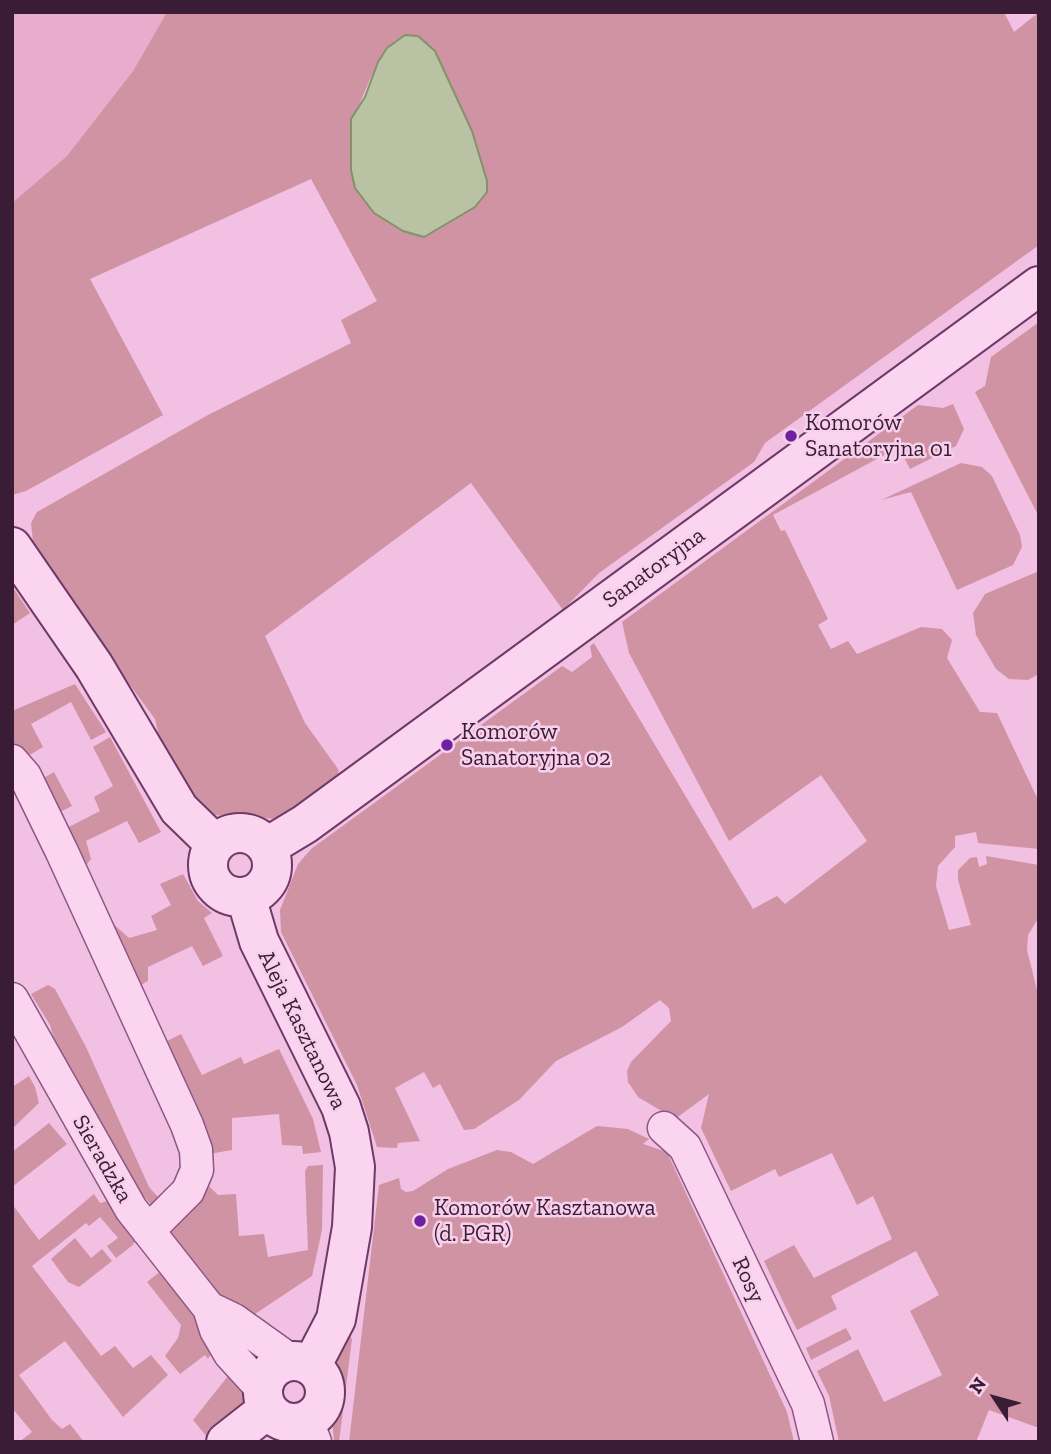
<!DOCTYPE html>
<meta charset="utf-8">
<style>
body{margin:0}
#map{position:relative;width:1051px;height:1454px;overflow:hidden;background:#f1c0e2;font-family:"Zilla Slab",serif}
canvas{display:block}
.frame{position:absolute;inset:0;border:14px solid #3a1c37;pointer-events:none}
.north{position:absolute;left:960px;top:1363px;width:70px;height:70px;-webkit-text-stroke:5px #f8d0eb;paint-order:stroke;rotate:306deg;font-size:19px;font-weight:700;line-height:28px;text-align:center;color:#3a1c37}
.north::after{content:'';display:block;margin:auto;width:24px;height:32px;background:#3a1c37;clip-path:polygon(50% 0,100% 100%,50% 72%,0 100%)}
</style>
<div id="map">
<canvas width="1051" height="1454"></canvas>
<div class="frame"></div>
<div class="north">N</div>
</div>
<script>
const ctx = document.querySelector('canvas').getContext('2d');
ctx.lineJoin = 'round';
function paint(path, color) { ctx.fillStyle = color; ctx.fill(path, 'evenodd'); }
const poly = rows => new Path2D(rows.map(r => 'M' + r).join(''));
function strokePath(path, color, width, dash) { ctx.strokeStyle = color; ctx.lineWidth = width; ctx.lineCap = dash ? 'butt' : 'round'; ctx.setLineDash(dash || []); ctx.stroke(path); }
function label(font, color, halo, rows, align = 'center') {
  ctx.font = font + ' "Zilla Slab",serif'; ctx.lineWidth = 5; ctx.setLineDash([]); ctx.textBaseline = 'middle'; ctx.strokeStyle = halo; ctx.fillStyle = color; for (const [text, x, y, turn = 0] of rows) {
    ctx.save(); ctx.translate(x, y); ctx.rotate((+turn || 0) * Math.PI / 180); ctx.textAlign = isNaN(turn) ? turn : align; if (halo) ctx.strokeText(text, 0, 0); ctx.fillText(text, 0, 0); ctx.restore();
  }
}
paint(poly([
 [12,12,167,12,133,71,67,157,12,203]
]), '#e8adcd');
paint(poly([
 [167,12,1004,12,1014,32,1039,12,1039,245,765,443,754,462,599,573,563,610,471,483,265,636,305,723,338,769,339,775,331,785,278,819,213,815,196,806,163,755,155,719,41,565,34,551,31,523,37,512,208,415,351,343,341,320,377,301,311,179,90,279,163,415,26,491,12,495,12,203,67,156,133,71],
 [405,35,418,36,435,51,472,131,487,181,487,192,475,207,424,237,403,231,374,213,355,188,359,105,371,77,393,43],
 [1039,322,1039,517,975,392,985,386,991,357],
 [953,404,964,429,956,446,910,469,899,447,773,515,781,531,785,530,828,619,818,625,831,649,848,641,857,654,921,627,942,629,952,640,947,658,980,712,997,713,1039,802,1039,849,978,843,976,832,955,836,955,847,938,866,936,886,949,930,971,925,958,880,958,870,970,858,977,857,979,867,987,864,986,856,1039,865,1039,917,1028,935,1027,950,1039,998,1039,1428,989,1410,976,1442,839,1442,829,1396,817,1371,858,1349,884,1402,942,1375,910,1311,939,1295,916,1251,831,1296,837,1309,797,1330,787,1310,764,1261,794,1245,814,1278,892,1239,873,1196,857,1205,832,1153,779,1177,775,1169,731,1191,701,1128,709,1094,675,1119,638,1097,628,1082,627,1071,631,1062,671,1021,669,1008,660,1000,622,1027,556,1061,519,1100,474,1129,464,1130,440,1084,433,1088,424,1072,395,1088,420,1141,398,1143,397,1148,377,1147,357,1085,281,932,280,910,298,864,311,849,562,666,572,672,592,657,590,646,594,643,753,909,777,896,785,904,867,841,821,775,729,841,629,653,622,622,918,405,943,408],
 [961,463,982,467,992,476,1020,535,1022,547,1013,565,957,590,911,492,881,500],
 [1039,571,1039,674,1028,680,1009,679,996,669,976,635,973,613,985,594],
 [12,586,30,613,12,625],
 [75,684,106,732,91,740,71,702,31,724,43,747,28,756,12,752,12,711],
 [110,737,161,832,139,843,127,821,86,841,91,859,83,869,63,830,100,811,94,797,113,786,93,747],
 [54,772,72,806,56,814,40,780],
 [183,874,198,901,212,913,204,918,223,956,203,966,192,946,148,967,148,981,137,987,111,922,129,938,157,930,151,916,171,905,160,884],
 [48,985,55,989,86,1047,149,1187,158,1197,167,1192,152,1206,125,1174,57,1049,50,1025,31,994],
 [181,1034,202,1075,241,1057,244,1064,279,1049,313,1119,321,1152,303,1154,302,1146,282,1145,279,1114,232,1118,232,1150,209,1154,163,1043],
 [29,1076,35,1087,39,1103,12,1129,12,1087],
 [49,1123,67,1144,12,1187,12,1152],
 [597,1126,628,1129,649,1139,643,1144,667,1152,787,1412,794,1442,349,1442,379,1185,399,1178,401,1189,406,1192,413,1191,448,1169,497,1150,511,1152,533,1164],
 [323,1165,322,1230,312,1276,246,1320,208,1288,166,1235,206,1183,218,1195,236,1194,239,1236,264,1234,268,1257,308,1250,305,1171,308,1166],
 [94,1194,100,1203,111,1200,136,1236,133,1245,116,1258,107,1246,118,1238,100,1217,89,1226,86,1223,32,1266,101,1356,115,1346,133,1368,151,1355,168,1375,123,1417,65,1341,19,1375,52,1420,62,1429,70,1424,84,1442,19,1442,32,1432,12,1408,12,1204,39,1240],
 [75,1238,91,1258,102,1249,112,1261,79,1287,68,1282,51,1259],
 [162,1270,202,1320,213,1350,208,1359,205,1355,180,1374,165,1356,178,1338,181,1325,147,1282],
 [846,1328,852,1339,811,1360,806,1348],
 [347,1332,352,1339,339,1442,334,1442,332,1419,340,1393,337,1356],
 [232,1371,244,1390,244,1404,208,1438,193,1420]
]), '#d093a4');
const water = poly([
 [405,35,418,36,435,51,472,131,487,181,487,192,475,207,424,237,403,231,374,213,355,188,351,170,351,119,365,97,378,62,387,48,405,35]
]);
paint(water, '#b9c3a3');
strokePath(water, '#839269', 2);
const street = poly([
 [12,761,25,776,62,852,187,1125,196,1150,197,1170,188,1191,148,1231],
 [12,999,131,1209,209,1308,216,1330,230,1354,263,1390],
 [664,1128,685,1147,808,1404,817,1442],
 [209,1308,234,1320,290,1360],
 [307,1421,315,1442]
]);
const secondary = poly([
 [12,547,94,666,179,809,215,844],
 '208 865a32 32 0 1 1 64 0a32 32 0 1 1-64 0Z',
 [267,847,305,824,1039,286],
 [246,897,259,941,341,1107,349,1132,355,1167,352,1227,336,1319,312,1365],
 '263 1392a31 31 0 1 1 62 0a31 31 0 1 1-62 0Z',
 [226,1442,268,1409]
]);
strokePath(street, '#8c5684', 35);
strokePath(secondary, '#6d3a68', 42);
strokePath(street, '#fbd4ef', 32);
strokePath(secondary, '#fbd4ef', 38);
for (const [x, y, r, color] of [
 [791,436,7,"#6e229f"],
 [447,745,7,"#6e229f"],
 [420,1221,7,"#6e229f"]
]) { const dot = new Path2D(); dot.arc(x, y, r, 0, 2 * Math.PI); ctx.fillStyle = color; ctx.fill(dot); strokePath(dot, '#f8d0eb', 2.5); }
label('23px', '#3a1c37', '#f8d0eb', [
 ["Komorów",805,423],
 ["Sanatoryjna 01",805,449],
 ["Komorów",461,732],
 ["Sanatoryjna 02",461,758],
 ["Komorów Kasztanowa",434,1208],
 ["(d. PGR)",434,1234]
], 'left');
label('23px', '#3a1c37', '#f8d0eb', [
 ["Sanatoryjna",654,568,-36],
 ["Aleja Kasztanowa",302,1030,64],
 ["Sieradzka",102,1159,60],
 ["Rosy",748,1280,65]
]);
</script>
